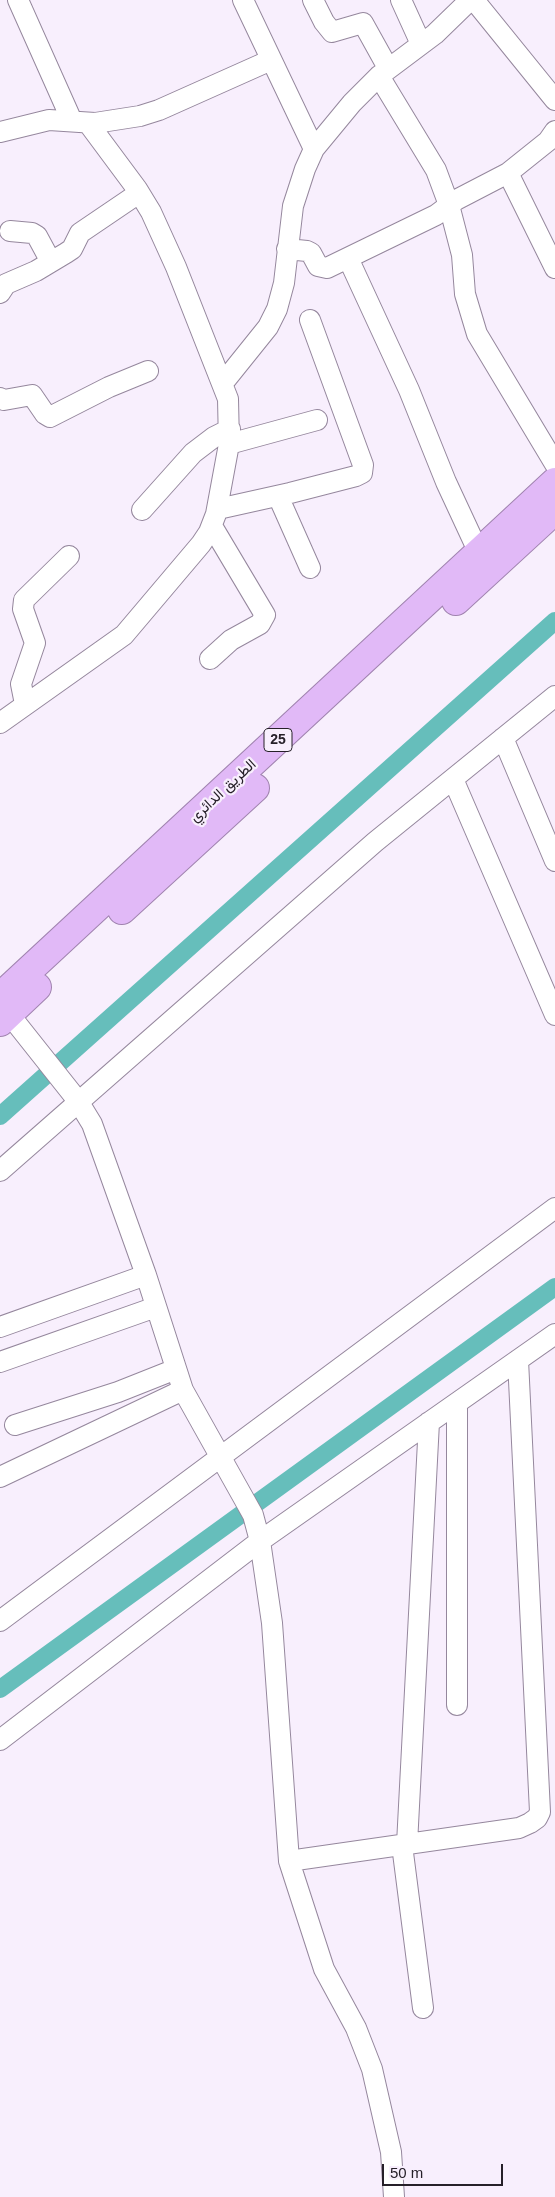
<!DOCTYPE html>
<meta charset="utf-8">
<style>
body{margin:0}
#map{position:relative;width:555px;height:2197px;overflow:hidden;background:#f8effd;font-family:Helvetica,sans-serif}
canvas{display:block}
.scale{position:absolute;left:382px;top:2164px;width:121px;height:22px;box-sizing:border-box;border:2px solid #262029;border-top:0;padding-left:6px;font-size:15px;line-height:18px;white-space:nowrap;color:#262029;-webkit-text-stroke:4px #f8effd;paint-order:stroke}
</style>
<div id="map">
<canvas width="555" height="2197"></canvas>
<div class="scale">50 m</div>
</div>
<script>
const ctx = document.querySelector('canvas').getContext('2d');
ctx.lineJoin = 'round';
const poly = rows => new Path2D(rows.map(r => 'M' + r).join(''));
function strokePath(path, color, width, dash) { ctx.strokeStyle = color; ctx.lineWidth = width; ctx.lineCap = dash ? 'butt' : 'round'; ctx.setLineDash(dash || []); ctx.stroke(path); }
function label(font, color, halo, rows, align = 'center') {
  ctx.font = font + ' Helvetica,Vazirmatn,sans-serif'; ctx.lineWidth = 4.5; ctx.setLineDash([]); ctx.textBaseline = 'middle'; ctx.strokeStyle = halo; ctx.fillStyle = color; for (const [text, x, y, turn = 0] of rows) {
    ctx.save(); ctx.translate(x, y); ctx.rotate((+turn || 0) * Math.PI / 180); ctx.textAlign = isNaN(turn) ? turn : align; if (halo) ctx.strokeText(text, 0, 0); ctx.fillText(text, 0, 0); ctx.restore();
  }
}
strokePath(poly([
 [0,1116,555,621],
 [0,1689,555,1287]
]), '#66bebb', 18);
const minor = poly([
 [18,0,72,121],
 [243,0,314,149],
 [313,0,324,22,332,32,363,23,388,68],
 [401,0,421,44],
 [474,0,555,100],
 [379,76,436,170,449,205,462,255,465,294,477,334,555,464],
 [0,132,49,120,95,123,140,116,159,110,271,60],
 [508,173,555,268],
 [10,231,32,233,37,236,51,262],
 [287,249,307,251,311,253,318,266,327,268,436,215,456,200,508,173,548,141,555,131],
 [348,258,409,390,446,482,479,553],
 [0,293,6,284,36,271,66,253,72,249,80,233,139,193],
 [223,383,268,327,277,309,284,283,293,206,305,169,314,149,352,103,379,76,435,34,470,0],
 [0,398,4,400,32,395,45,414,50,417,109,387,148,371],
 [229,444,317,420],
 [278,496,310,568],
 [218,509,290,493,356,476,362,473,363,465,310,320],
 [142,510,193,453,214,437,230,429],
 [210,659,231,640,260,624,265,615,212,526],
 [25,704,21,684,35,643,23,609,24,600,69,556],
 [0,723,124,635,201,544,209,532,216,514,229,444,228,399,176,267,151,212,137,189,88,123],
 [503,738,555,861],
 [453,779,555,1015],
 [9,1014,78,1101,92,1124,146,1275,183,1390,253,1515,260,1541,272,1623,289,1861,324,1969,356,2028,372,2069,391,2152,394,2197],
 [0,1171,375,842,555,696],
 [0,1327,146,1275],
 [0,1362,156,1307],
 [457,1403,457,1705],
 [15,1425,118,1392,176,1369],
 [0,1477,183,1390],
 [0,1621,555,1208],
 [0,1740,260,1541,555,1334],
 [407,1844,429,1422],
 [402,1845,423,2008],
 [289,1861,519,1828,530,1823,537,1818,540,1812,518,1360]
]);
const highway = poly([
 [456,601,555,510],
 [122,910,255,788],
 [0,997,555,482],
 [0,1022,37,987]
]);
strokePath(minor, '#95879d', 22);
strokePath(highway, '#a083af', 30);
strokePath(minor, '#fff', 20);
strokePath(highway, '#e1b9f7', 28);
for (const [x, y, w] of [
 [278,740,28]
]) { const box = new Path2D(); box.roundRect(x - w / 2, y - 11.5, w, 23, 4); ctx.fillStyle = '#f8effd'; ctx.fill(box); strokePath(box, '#262029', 1); }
label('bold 14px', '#262029', null, [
 ["25",278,740]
]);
label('15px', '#262029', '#f8effd', [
 ["الطريق الدائري",223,791,-43]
]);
</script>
